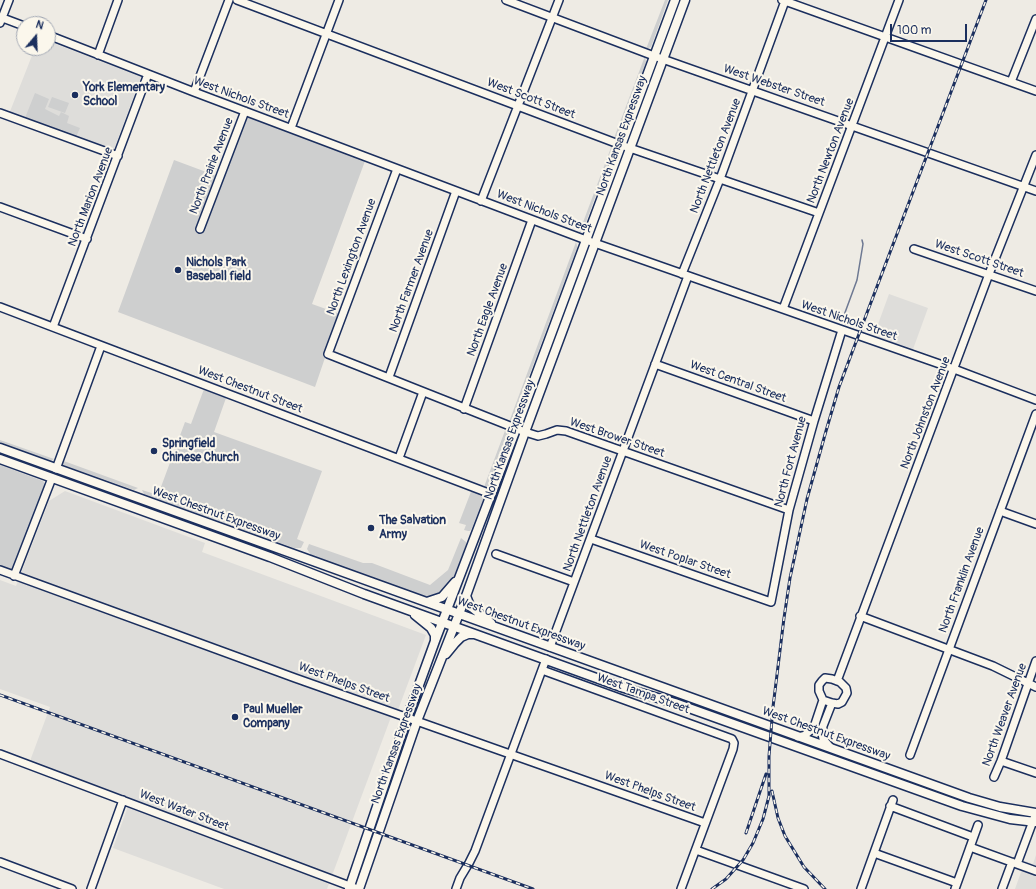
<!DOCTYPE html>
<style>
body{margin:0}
#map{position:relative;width:1036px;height:889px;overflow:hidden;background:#eeebe4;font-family:Pangolin,sans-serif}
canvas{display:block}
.north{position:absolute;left:16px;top:16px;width:40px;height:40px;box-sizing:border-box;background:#fbf7ec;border:1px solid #a1a7b3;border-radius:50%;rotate:19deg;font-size:11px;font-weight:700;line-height:16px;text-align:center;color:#1b2f5e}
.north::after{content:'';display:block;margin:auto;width:14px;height:18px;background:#1b2f5e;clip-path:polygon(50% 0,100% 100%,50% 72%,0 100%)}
.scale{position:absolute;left:890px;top:24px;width:77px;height:18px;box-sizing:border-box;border:2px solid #1b2f5e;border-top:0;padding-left:5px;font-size:12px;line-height:14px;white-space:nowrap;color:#1b2f5e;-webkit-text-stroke:3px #fbf7ec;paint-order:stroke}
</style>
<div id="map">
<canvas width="1036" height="889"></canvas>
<div class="north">N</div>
<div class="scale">100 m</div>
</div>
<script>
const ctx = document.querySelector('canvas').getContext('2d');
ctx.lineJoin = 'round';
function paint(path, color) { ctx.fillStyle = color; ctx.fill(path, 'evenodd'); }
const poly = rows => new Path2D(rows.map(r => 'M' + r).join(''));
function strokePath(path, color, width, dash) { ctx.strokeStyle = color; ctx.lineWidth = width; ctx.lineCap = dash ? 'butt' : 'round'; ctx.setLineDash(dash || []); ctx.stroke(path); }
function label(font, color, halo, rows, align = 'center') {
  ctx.font = font + ' Pangolin,sans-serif'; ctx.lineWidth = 4; ctx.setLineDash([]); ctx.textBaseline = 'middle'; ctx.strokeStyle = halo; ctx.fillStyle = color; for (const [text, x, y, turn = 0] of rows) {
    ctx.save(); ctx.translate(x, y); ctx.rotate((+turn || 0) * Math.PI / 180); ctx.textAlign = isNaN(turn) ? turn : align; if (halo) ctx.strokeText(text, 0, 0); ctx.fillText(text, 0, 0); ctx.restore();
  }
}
paint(poly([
 [48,41,141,77,113,152,9,114,35,48,48,48],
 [889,294,928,308,912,352,873,338],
 [65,491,205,543,202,552,426,635,395,718,391,717,327,889,224,889,113,848,131,798,30,761,50,707,0,689,0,580,16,586,49,501],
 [1036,855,1036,889,1015,889,1025,861,1033,864]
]), '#deddda');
paint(poly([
 [665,0,668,0,651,47,646,49],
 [645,56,646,62,619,134,614,138],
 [35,93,49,99,45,109,59,116,61,112,69,116,67,123,80,128,76,137,25,118],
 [52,97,69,103,65,113,48,107],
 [249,117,365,161,312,304,340,314,315,387,118,312,174,160,217,176,240,119,245,120],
 [612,145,613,146,613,149,583,230,579,233],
 [576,242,577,245,577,248,513,419,509,422],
 [204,389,226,398,214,432,322,471,297,539,304,542,301,548,294,548,144,494,142,490,158,495,185,422,191,424],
 [506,428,508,434,488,486,487,487,484,487],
 [0,440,54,459,51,461,0,443],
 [61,460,138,488,134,490,63,465],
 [0,465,43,481,45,484,15,567,10,570,0,566],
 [472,489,483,494,483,500,472,528,470,531,468,531,464,530,466,525,459,523],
 [461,538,466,542,466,545,454,576,438,595,431,597,416,594,311,555,307,549,309,544,363,563,372,563,430,585,448,570]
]), '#cecfcf');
strokePath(poly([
 [846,324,843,318,857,280,863,244,862,240]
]), '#6d7892', 1.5);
const minor = poly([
 [237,0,621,145,819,213],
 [506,0,654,56,1036,191],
 [782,0,1036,91],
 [0,17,24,26],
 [0,23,9,0],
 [48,35,194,92,586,240,954,369,1036,400],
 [98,55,118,0],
 [1011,82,1036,19],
 [194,92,229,0],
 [0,113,118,156],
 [291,128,339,0],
 [397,169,328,354,525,432,538,436,546,434,557,430,566,431,789,510],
 [481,201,559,0],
 [0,207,87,239],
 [200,229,245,111],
 [914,249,1036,291],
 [682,274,720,179,785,1],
 [0,307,491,494],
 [783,309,899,0],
 [53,327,148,74],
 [655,364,814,421],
 [389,377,456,191],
 [464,409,532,220],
 [399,458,423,392],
 [56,469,101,346],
 [1000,511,1036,524],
 [591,539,771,602,789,510,814,421,842,330],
 [496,554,574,582],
 [0,570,295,678,705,823],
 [14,576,52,478],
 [860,616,993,666,1036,687],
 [550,647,688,276],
 [542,670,732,739,734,743,733,749,681,889],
 [837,681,989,274,1036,155],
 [798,737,805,735,812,729,815,724,823,700,819,691,819,685,822,681,825,678,832,679,840,682,846,688,847,693,842,702,838,704,832,703,823,700],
 [831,748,823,739,822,733,823,726,832,703],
 [0,754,355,888],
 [910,755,1036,414],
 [1001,761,1036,773],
 [994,777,1001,761,1036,661],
 [890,806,973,837],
 [970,847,1036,871],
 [696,850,804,889],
 [874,853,957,883],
 [0,862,72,889],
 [1017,864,1036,813],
 [91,889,123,800],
 [456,889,460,878,469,863,475,851,546,659],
 [861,889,893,800],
 [955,889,978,825],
 [1002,889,1012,862]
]);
const major = poly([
 [0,448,969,798,1000,807,1036,813],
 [0,459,270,557,364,594,624,688,675,703,962,806,1010,819,1036,822],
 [466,596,470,606,491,623],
 [427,602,442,597,455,582],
 [415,615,431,628,435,635,435,640],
 [446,654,455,643,461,637,468,634,474,634],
 [349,889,407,718,435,641,516,429,675,0],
 [359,889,417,721,466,596,525,432,685,0]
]);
strokePath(minor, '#1b2f5e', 10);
strokePath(major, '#1b2f5e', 11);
strokePath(minor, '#fbf7ec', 7);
strokePath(major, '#fbf7ec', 8);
const rail = poly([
 [0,695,533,889],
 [772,791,778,818,785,836,804,867,825,889],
 [746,833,766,774],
 [712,889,726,879,743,860,753,843,763,819,769,796,769,756,773,707,784,618,790,578,807,499,826,431,839,387,862,326,986,0]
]);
strokePath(rail, '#1b2f5e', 3);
strokePath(rail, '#fbf7ec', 1.5, [4.5]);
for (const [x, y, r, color] of [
 [75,95,4,"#1b2f5e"],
 [178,270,4,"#1b2f5e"],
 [154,451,4,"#1b2f5e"],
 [371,528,4,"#1b2f5e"],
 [235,717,4,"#1b2f5e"]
]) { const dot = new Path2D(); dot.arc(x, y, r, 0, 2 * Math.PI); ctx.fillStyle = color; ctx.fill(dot); strokePath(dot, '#fbf7ec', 1.5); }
label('12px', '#1b2f5e', '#fbf7ec', [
 ["West Webster Street",774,86,19],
 ["West Nichols Street",241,98,20],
 ["West Scott Street",531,99,21],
 ["North Kansas Expressway",622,136,-70],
 ["North Newton Avenue",831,151,-69],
 ["North Nettleton Avenue",716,156,-69],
 ["North Prairie Avenue",212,166,-69],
 ["North Marion Avenue",91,197,-69],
 ["West Nichols Street",544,212,21],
 ["North Lexington Avenue",352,257,-70],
 ["West Scott Street",979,259,19],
 ["North Farmer Avenue",412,281,-70],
 ["North Eagle Avenue",488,310,-70],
 ["West Nichols Street",849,321,19],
 ["West Central Street",738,382,20],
 ["West Chestnut Street",250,390,21],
 ["North Johnston Avenue",926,413,-69],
 ["West Brower Street",617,438,19],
 ["North Kansas Expressway",510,440,-70],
 ["North Fort Avenue",791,462,-75],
 ["West Chestnut Expressway",216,514,20],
 ["North Nettleton Avenue",588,514,-70],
 ["West Poplar Street",685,560,19],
 ["North Franklin Avenue",962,580,-70],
 ["West Chestnut Expressway",521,624,20],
 ["West Phelps Street",344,683,20],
 ["West Tampa Street",643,694,20],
 ["North Weaver Avenue",1005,715,-70],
 ["West Chestnut Expressway",826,734,20],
 ["North Kansas Expressway",397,744,-70],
 ["West Phelps Street",650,792,20],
 ["West Water Street",184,811,21]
]);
label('bold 12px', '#1b2f5e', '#fbf7ec', [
 ["York Elementary",83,88],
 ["School",83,102],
 ["Nichols Park",186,263],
 ["Baseball field",186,277],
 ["Springfield",162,444],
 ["Chinese Church",162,458],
 ["The Salvation",379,521],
 ["Army",379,535],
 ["Paul Mueller",243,710],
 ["Company",243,724]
], 'left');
</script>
